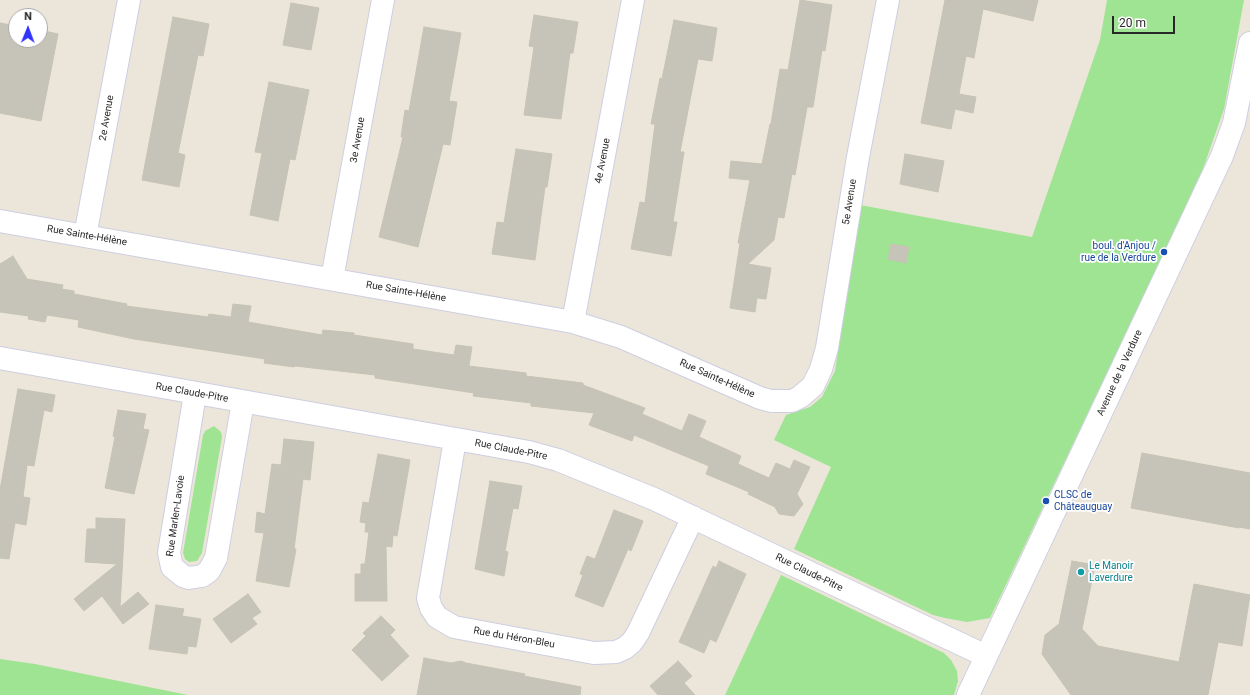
<!DOCTYPE html>
<meta charset="utf-8">
<style>
body{margin:0}
#map{position:relative;width:1250px;height:695px;overflow:hidden;background:#ebe6d9;font-family:Roboto,sans-serif}
canvas{display:block}
.north{position:absolute;left:8px;top:8px;width:40px;height:40px;box-sizing:border-box;background:#fff;border:1px solid #a9a9a9;border-radius:50%;rotate:1deg;font-size:11px;font-weight:700;line-height:16px;text-align:center;color:#282828}
.north::after{content:'';display:block;margin:auto;width:14px;height:18px;background:#3233fe;clip-path:polygon(50% 0,100% 100%,50% 72%,0 100%)}
.scale{position:absolute;left:1112px;top:16px;width:63px;height:18px;box-sizing:border-box;border:2px solid #282828;border-top:0;padding-left:5px;font-size:12px;line-height:14px;white-space:nowrap;color:#282828;-webkit-text-stroke:3px #fff;paint-order:stroke}
</style>
<div id="map">
<canvas width="1250" height="695"></canvas>
<div class="north">N</div>
<div class="scale">20 m</div>
</div>
<script>
const ctx = document.querySelector('canvas').getContext('2d');
ctx.lineJoin = 'round';
function paint(path, color) { ctx.fillStyle = color; ctx.fill(path, 'evenodd'); }
const poly = rows => new Path2D(rows.map(r => 'M' + r).join(''));
function strokePath(path, color, width, dash) { ctx.strokeStyle = color; ctx.lineWidth = width; ctx.lineCap = dash ? 'butt' : 'round'; ctx.setLineDash(dash || []); ctx.stroke(path); }
function label(font, color, halo, rows, align = 'center') {
  ctx.font = font + ' Roboto,sans-serif'; ctx.lineWidth = 3.5; ctx.setLineDash([]); ctx.textBaseline = 'middle'; ctx.strokeStyle = halo; ctx.fillStyle = color; for (const [text, x, y, turn = 0] of rows) {
    ctx.save(); ctx.translate(x, y); ctx.rotate((+turn || 0) * Math.PI / 180); ctx.textAlign = isNaN(turn) ? turn : align; if (halo) ctx.strokeText(text, 0, 0); ctx.fillText(text, 0, 0); ctx.restore();
  }
}
paint(poly([
 [1107,0,1244,0,1224,109,1204,166,1176,228,990,618,967,622,945,618,933,615,794,549,831,467,774,440,786,415,810,407,822,397,835,371,860,205,1032,237,1100,40],
 [214,426,221,432,222,437,202,553,197,561,189,562,185,559,183,553,203,435,205,431],
 [781,575,944,653,951,660,957,671,958,681,954,695,725,695],
 [0,659,35,664,188,695,0,695]
]), '#9fe493');
const building = poly([
 [800,0,832,5,825,51,822,50,813,107,807,107,795,175,792,174,784,218,778,217,774,240,748,264,771,268,766,299,757,298,755,312,730,308,740,243,738,243,750,180,729,178,731,161,762,164,770,124,771,124,780,69,788,70,800,0],
 [945,0,1038,0,1033,21,983,9,974,58,966,56,959,94,976,97,973,113,955,109,951,129,921,123,945,0],
 [291,3,319,8,311,50,283,45,291,3],
 [534,15,578,22,573,53,570,53,561,119,524,115,534,47,529,46,534,15],
 [173,17,209,24,203,56,198,55,178,153,185,155,179,187,142,180,173,17],
 [674,20,717,28,712,61,698,59,680,152,684,152,673,222,677,222,671,256,631,249,640,202,645,203,655,124,651,124,660,78,662,79,674,20],
 [0,23,16,26,16,40,40,40,40,30,58,34,41,121,0,113,0,23],
 [424,27,461,33,449,101,457,102,450,145,443,144,418,247,379,237,403,137,401,137,405,110,409,111,424,27],
 [269,82,309,90,295,160,290,159,278,221,250,215,262,153,255,152,269,82],
 [516,149,552,154,547,187,545,187,535,260,492,254,497,222,504,223,516,149],
 [905,154,944,161,938,192,900,184,905,154],
 [891,244,909,247,906,263,888,259,891,244],
 [13,256,27,279,63,285,62,289,74,291,74,294,127,304,126,306,208,317,209,314,231,317,233,304,251,306,248,322,322,335,323,330,354,333,354,335,413,344,413,349,454,355,456,345,472,347,469,366,526,373,526,376,583,383,583,385,645,408,642,414,682,431,689,414,706,421,699,437,741,456,738,464,769,478,776,463,790,469,794,460,810,467,797,494,803,504,794,516,779,514,775,507,748,494,749,492,706,474,709,466,634,435,632,441,589,425,594,413,531,406,531,403,473,396,474,393,375,378,375,375,295,366,294,367,264,363,265,359,134,339,78,327,79,320,47,315,45,322,28,319,29,316,0,312,0,264,13,256],
 [18,389,55,395,52,412,44,410,34,466,27,465,23,497,30,498,26,525,15,523,9,559,0,558,0,490,18,389],
 [118,410,146,414,143,429,149,430,134,494,105,488,115,437,113,436,118,410],
 [284,439,314,442,310,480,303,479,294,549,296,549,289,587,256,581,264,533,255,532,257,512,265,514,272,464,281,465,284,439],
 [1142,453,1250,473,1250,529,1239,527,1239,528,1131,508,1142,453],
 [378,454,410,460,397,536,393,535,392,547,386,546,387,601,355,601,355,574,361,574,361,564,365,564,369,532,365,532,366,523,360,522,363,502,369,503,378,454],
 [490,481,522,486,518,509,513,508,505,551,508,552,504,576,475,569,490,481],
 [614,510,643,521,631,551,628,549,603,607,575,596,583,575,580,574,587,556,595,559,614,510],
 [96,518,125,519,120,607,138,592,149,604,123,624,102,596,84,611,74,599,117,564,85,562,87,529,96,529,96,518],
 [719,561,746,574,716,642,710,639,704,653,679,642,713,566,716,568,719,561],
 [1072,561,1095,565,1082,629,1098,646,1179,662,1194,584,1250,595,1242,646,1218,642,1208,695,1071,695,1042,654,1045,635,1059,624,1072,561],
 [248,594,261,612,252,618,257,624,231,643,213,619,248,594],
 [156,605,184,609,182,616,201,619,196,647,188,646,187,654,149,649,156,605],
 [381,616,395,630,390,635,409,656,382,681,352,650,366,636,363,633,381,616],
 [424,658,451,663,461,661,466,663,525,674,524,676,581,687,580,695,417,695,424,658],
 [678,661,692,676,684,683,695,695,658,695,650,686,678,661]
]);
paint(building, '#c6c3b9');
strokePath(building, '#c6c3b3', 1);
const minor = poly([
 [0,221,573,322,621,337,760,398,771,401,792,401,800,397,813,386,821,369,827,348,858,157,888,0],
 [85,236,129,0],
 [332,279,383,0],
 [573,322,633,0],
 [0,358,529,452,558,460,654,499,986,656],
 [195,394,169,553,172,567,183,576,189,578,202,576,209,571,216,558,243,402],
 [455,440,428,598,431,608,437,617,454,627,594,653,616,652,625,648,632,642,638,633,693,517],
 [968,695,1222,156,1234,123,1250,43]
]);
strokePath(minor, '#cecee2', 24);
strokePath(minor, '#fff', 22);
for (const [x, y, r, color] of [
 [1164,252,4,"#1a4fb4"],
 [1046,501,4,"#1a4fb4"],
 [1081,572,4,"#0f9aa8"]
]) { const dot = new Path2D(); dot.arc(x, y, r, 0, 2 * Math.PI); ctx.fillStyle = color; ctx.fill(dot); strokePath(dot, '#fff', 1.5); }
label('10px', '#282828', '#fff', [
 ["2e Avenue",107,118,-80],
 ["3e Avenue",358,140,-80],
 ["4e Avenue",603,161,-79],
 ["5e Avenue",850,202,-81],
 ["Rue Sainte-Hélène",87,236,10],
 ["Rue Sainte-Hélène",406,292,10],
 ["Avenue de la Verdure",1120,373,-65],
 ["Rue Sainte-Hélène",717,379,24],
 ["Rue Claude-Pitre",192,393,10],
 ["Rue Claude-Pitre",511,450,11],
 ["Rue Marlen-Lavoie",176,516,-82],
 ["Rue Claude-Pitre",809,573,26],
 ["Rue du Héron-Bleu",514,638,10]
]);
label('10px', '#164399', '#fff', [
 ["boul. d'Anjou /",1156,246],
 ["rue de la Verdure",1156,258],
 ["CLSC de",1054,495,"left"],
 ["Châteauguay",1054,507,"left"]
], 'right');
label('10px', '#0d838f', '#fff', [
 ["Le Manoir",1089,566],
 ["Laverdure",1089,578]
], 'left');
</script>
